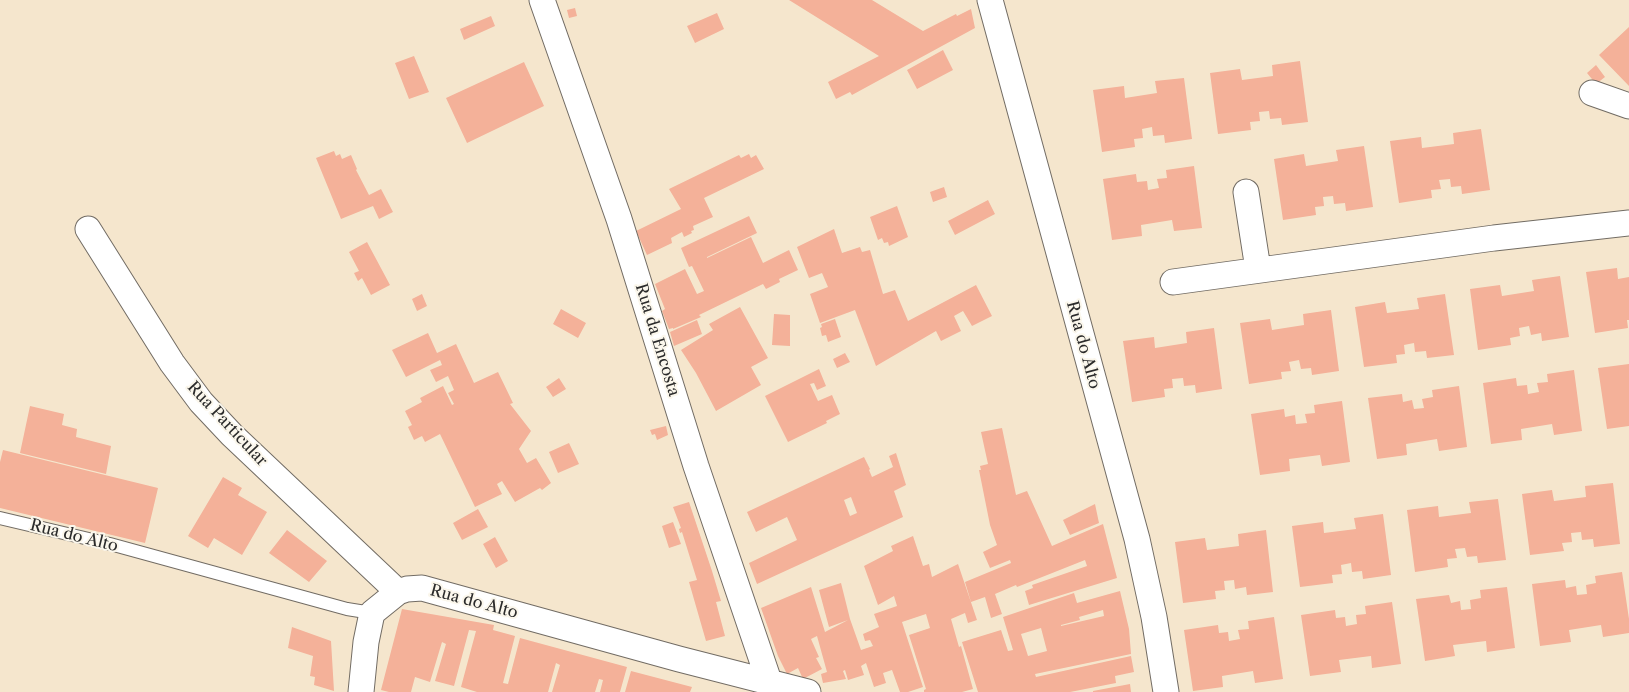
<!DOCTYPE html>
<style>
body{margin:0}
canvas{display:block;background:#f5e6cd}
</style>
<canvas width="1629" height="692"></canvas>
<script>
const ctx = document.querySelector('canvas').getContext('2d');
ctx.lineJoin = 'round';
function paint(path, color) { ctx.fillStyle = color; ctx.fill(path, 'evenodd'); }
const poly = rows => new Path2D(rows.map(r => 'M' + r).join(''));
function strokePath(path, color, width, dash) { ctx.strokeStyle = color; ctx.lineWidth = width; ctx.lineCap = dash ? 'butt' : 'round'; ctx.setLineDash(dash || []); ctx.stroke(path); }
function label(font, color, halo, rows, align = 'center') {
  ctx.font = font + ' "Libre Caslon Text",serif'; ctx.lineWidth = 4; ctx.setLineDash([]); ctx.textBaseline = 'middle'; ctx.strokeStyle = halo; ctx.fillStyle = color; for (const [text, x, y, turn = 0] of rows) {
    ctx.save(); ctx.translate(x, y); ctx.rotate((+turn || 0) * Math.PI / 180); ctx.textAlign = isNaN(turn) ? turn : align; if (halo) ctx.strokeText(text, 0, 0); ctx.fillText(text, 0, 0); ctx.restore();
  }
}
paint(poly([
 [789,0,872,0,923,31,956,14,957,16,971,9,975,28,852,95,850,92,836,99,828,82,879,56],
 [575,8,577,16,569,18,567,10],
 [717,13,724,29,695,43,687,26],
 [491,16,495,26,464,40,460,29],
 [1629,27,1629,86,1599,55],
 [943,50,953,70,917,89,907,70],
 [414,56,429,92,409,99,395,63],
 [1300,61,1308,122,1282,125,1281,118,1270,119,1269,111,1259,112,1260,121,1250,122,1251,130,1218,134,1210,73,1240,69,1242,80,1273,76,1272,65],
 [524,62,544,106,467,143,446,98],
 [1596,65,1605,77,1596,84,1587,73],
 [1184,78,1192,139,1165,143,1164,135,1153,136,1152,127,1142,129,1143,138,1134,139,1135,147,1102,152,1093,90,1124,86,1125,98,1157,93,1155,81],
 [1481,129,1490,190,1462,194,1461,186,1451,187,1450,179,1439,180,1441,189,1431,190,1432,198,1399,203,1390,141,1421,137,1422,148,1454,144,1453,133],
 [1364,146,1373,207,1346,211,1345,203,1334,204,1333,196,1323,197,1324,206,1315,207,1316,215,1283,220,1274,159,1304,154,1306,166,1338,161,1336,150],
 [334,151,336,156,340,154,342,159,351,155,357,169,356,170,369,195,381,189,393,212,379,219,373,206,341,219,316,158],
 [749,154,751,158,756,155,764,169,704,198,713,217,693,226,694,230,691,231,692,233,684,237,682,232,671,238,672,243,647,255,636,231,681,209,669,189,739,155,741,158],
 [1194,166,1202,228,1174,231,1172,220,1141,225,1142,236,1112,240,1103,179,1136,174,1137,182,1147,181,1148,190,1159,188,1157,179,1167,178,1166,170],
 [944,187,947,197,933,202,930,192],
 [988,200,995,214,955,235,948,221],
 [897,206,908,237,889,246,888,242,884,243,882,238,878,240,870,217],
 [749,216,757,233,707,257,707,258,751,237,763,263,789,250,798,270,779,279,780,282,766,289,763,284,699,315,701,317,673,329,673,328,669,329,662,311,665,309,655,284,685,269,697,294,704,291,692,266,689,267,681,248],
 [834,229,842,253,860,247,862,252,870,250,883,294,895,290,908,321,976,285,992,316,972,326,963,311,954,316,961,331,941,341,936,331,876,366,855,310,820,323,810,294,828,287,822,273,809,278,797,247],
 [367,242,390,285,371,295,362,278,358,281,354,273,359,271,349,252],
 [1617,268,1618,279,1629,277,1629,320,1627,320,1628,328,1595,333,1586,272],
 [1560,276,1569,337,1542,341,1541,333,1531,335,1529,326,1519,328,1520,336,1510,338,1511,345,1478,350,1470,289,1500,285,1502,296,1534,291,1532,280],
 [422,294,427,306,417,311,412,299],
 [1445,294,1454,355,1427,358,1426,351,1415,352,1414,343,1404,345,1405,354,1396,355,1397,363,1364,367,1355,307,1385,302,1387,313,1419,309,1417,298],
 [740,307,768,358,751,367,761,385,716,411,696,373,681,350,713,330,709,324],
 [561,309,586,323,578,338,553,324],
 [1331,310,1339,371,1312,375,1311,368,1301,369,1299,360,1289,362,1291,371,1281,372,1282,379,1249,384,1240,323,1270,319,1272,330,1304,325,1303,314],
 [774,314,790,315,790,346,772,345],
 [835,319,841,337,828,342,826,335,822,336,820,328,822,327,821,324],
 [697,320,702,334,674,346,670,332],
 [1214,328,1222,389,1196,393,1195,385,1184,386,1183,378,1172,379,1173,388,1164,389,1165,397,1132,402,1123,341,1154,337,1155,348,1187,343,1186,332],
 [428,333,437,353,456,344,474,383,498,372,513,403,510,404,531,431,519,449,527,463,536,458,551,483,542,490,540,488,515,502,502,481,497,484,502,494,475,507,440,434,425,442,422,436,414,440,408,427,412,425,405,411,422,402,420,398,443,386,452,405,454,404,448,393,454,390,448,376,436,382,430,370,442,365,440,360,406,377,392,350],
 [845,353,850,362,837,368,833,359],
 [1629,364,1629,426,1607,429,1598,368],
 [819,369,826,386,817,390,814,383,810,384,818,401,832,395,840,414,826,421,827,423,788,442,765,396],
 [1574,370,1582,431,1554,435,1552,424,1521,429,1522,440,1491,444,1483,383,1516,378,1517,386,1527,385,1528,394,1539,392,1537,383,1548,382,1547,374],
 [559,378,566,389,553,397,546,387],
 [1459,386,1467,447,1439,451,1437,439,1406,444,1407,455,1377,459,1368,398,1402,394,1403,402,1412,400,1414,409,1424,408,1422,399,1433,397,1432,390],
 [1342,401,1350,462,1322,466,1320,455,1289,459,1290,471,1260,475,1251,414,1284,409,1285,417,1295,415,1296,424,1307,423,1305,414,1315,413,1314,405],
 [30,406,64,414,62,425,77,429,76,437,111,446,106,474,20,453],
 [666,426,668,435,657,440,655,434,652,435,650,430],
 [1002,428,1016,495,1027,491,1052,546,1103,524,1117,578,1029,605,1025,591,1033,588,1032,585,1087,566,1085,560,1017,587,1016,585,995,594,1002,614,991,618,985,597,971,602,965,582,1011,563,1010,560,990,568,983,552,997,545,990,525,979,470,981,470,980,466,988,464,981,432],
 [569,443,579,464,558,473,549,452],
 [3,450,158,488,145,543,0,508,0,462],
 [896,453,906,485,894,491,903,517,757,584,749,563,797,540,787,517,756,532,747,512,864,457,870,469,869,470,872,477,893,467,889,456],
 [851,497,857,513,850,516,844,500],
 [223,477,242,488,238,495,267,512,242,555,214,538,208,548,188,536],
 [1613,483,1620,544,1594,547,1593,539,1582,540,1581,532,1571,533,1572,542,1562,543,1564,551,1530,555,1522,494,1552,490,1554,501,1586,497,1585,486],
 [1498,499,1506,560,1478,563,1477,556,1467,557,1465,548,1455,549,1457,558,1447,559,1448,567,1415,572,1407,510,1438,506,1439,517,1471,513,1469,502],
 [689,502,712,571,721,601,716,602,725,636,706,641,689,582,697,580,682,532,680,533,679,529,681,528,673,507],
 [1095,504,1099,523,1070,535,1063,520],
 [478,509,488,527,462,540,453,523],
 [1383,514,1391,575,1363,579,1362,571,1352,572,1351,563,1341,565,1342,574,1332,575,1333,583,1300,587,1292,526,1323,522,1324,533,1356,529,1354,518],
 [673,522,681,544,669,548,662,526],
 [287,530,327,561,309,582,269,553],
 [1266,530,1273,592,1247,595,1246,587,1235,589,1234,580,1224,581,1225,590,1215,591,1216,599,1183,603,1175,542,1205,538,1207,550,1239,546,1238,534],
 [913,536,923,566,929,564,932,577,958,564,977,620,968,623,965,613,951,619,959,647,961,646,973,689,962,692,924,692,924,690,926,689,909,635,930,628,926,614,902,622,923,687,908,692,900,692,892,670,883,673,886,683,874,687,866,663,861,666,864,675,848,680,845,670,843,671,846,679,823,683,821,674,827,672,817,636,811,639,819,657,816,658,822,669,803,679,798,668,787,674,778,656,761,608,811,587,825,632,848,620,829,627,819,590,841,583,850,619,861,650,873,646,870,640,865,641,863,634,879,627,874,614,897,606,894,596,878,605,864,566,893,551,891,546],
 [495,537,508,561,496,568,483,544],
 [1622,572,1629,619,1629,633,1603,637,1601,625,1569,630,1571,642,1540,646,1532,584,1565,580,1566,588,1576,586,1577,595,1587,594,1586,585,1596,583,1595,576],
 [1507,587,1515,648,1487,652,1486,641,1453,645,1455,656,1425,661,1416,599,1449,595,1451,603,1460,601,1461,610,1471,609,1470,600,1481,598,1480,590],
 [1120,591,1129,629,1131,654,1035,674,1036,677,1131,656,1134,672,1115,676,1116,683,1070,692,978,692,962,642,1001,630,1008,651,1013,650,1003,617,1074,593,1077,603],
 [1103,610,1104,616,1061,626,1061,625,1080,620,1079,617],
 [1041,628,1047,651,1028,656,1021,634],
 [1392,602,1401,664,1372,668,1371,656,1339,660,1341,672,1310,676,1301,615,1335,610,1336,618,1345,617,1346,626,1357,624,1356,615,1366,614,1365,606],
 [402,609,494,625,493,630,515,636,503,683,508,684,520,638,627,667,620,692,600,692,603,680,599,679,595,692,552,692,560,665,556,663,548,692,477,692,461,687,476,631,469,630,454,686,435,681,446,644,442,642,430,682,415,677,411,692,389,692,381,690],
 [1274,617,1283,679,1255,683,1253,671,1222,676,1223,687,1193,691,1184,630,1218,625,1219,633,1228,632,1229,641,1240,639,1238,630,1249,629,1248,621],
 [292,627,331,641,334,691,314,685,315,677,310,676,313,656,288,648],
 [631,671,692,687,690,692,625,692],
 [1130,684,1131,692,1093,692,1093,691]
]), '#f4b199');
const lane = poly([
 [0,518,110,544,347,609,372,613]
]);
const street = poly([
 [542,0,619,219,696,466,769,681],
 [990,0,1137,539,1154,617,1166,692],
 [1592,93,1629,106],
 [1246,192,1258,269],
 [88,229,172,363,201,402,232,435,398,592],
 [1173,282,1494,238,1629,223],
 [361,692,366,642,372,613,398,592,407,589,422,588,679,659,808,692]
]);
strokePath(lane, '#726c64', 14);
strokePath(street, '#726c64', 27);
strokePath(lane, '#fff', 12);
strokePath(street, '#fff', 25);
label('16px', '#2b2b2b', '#fbf7ec', [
 ["Rua da Encosta",657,340,73],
 ["Rua do Alto",1083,345,75],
 ["Rua Particular",227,424,47],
 ["Rua do Alto",74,536,14],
 ["Rua do Alto",474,602,15]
]);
</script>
